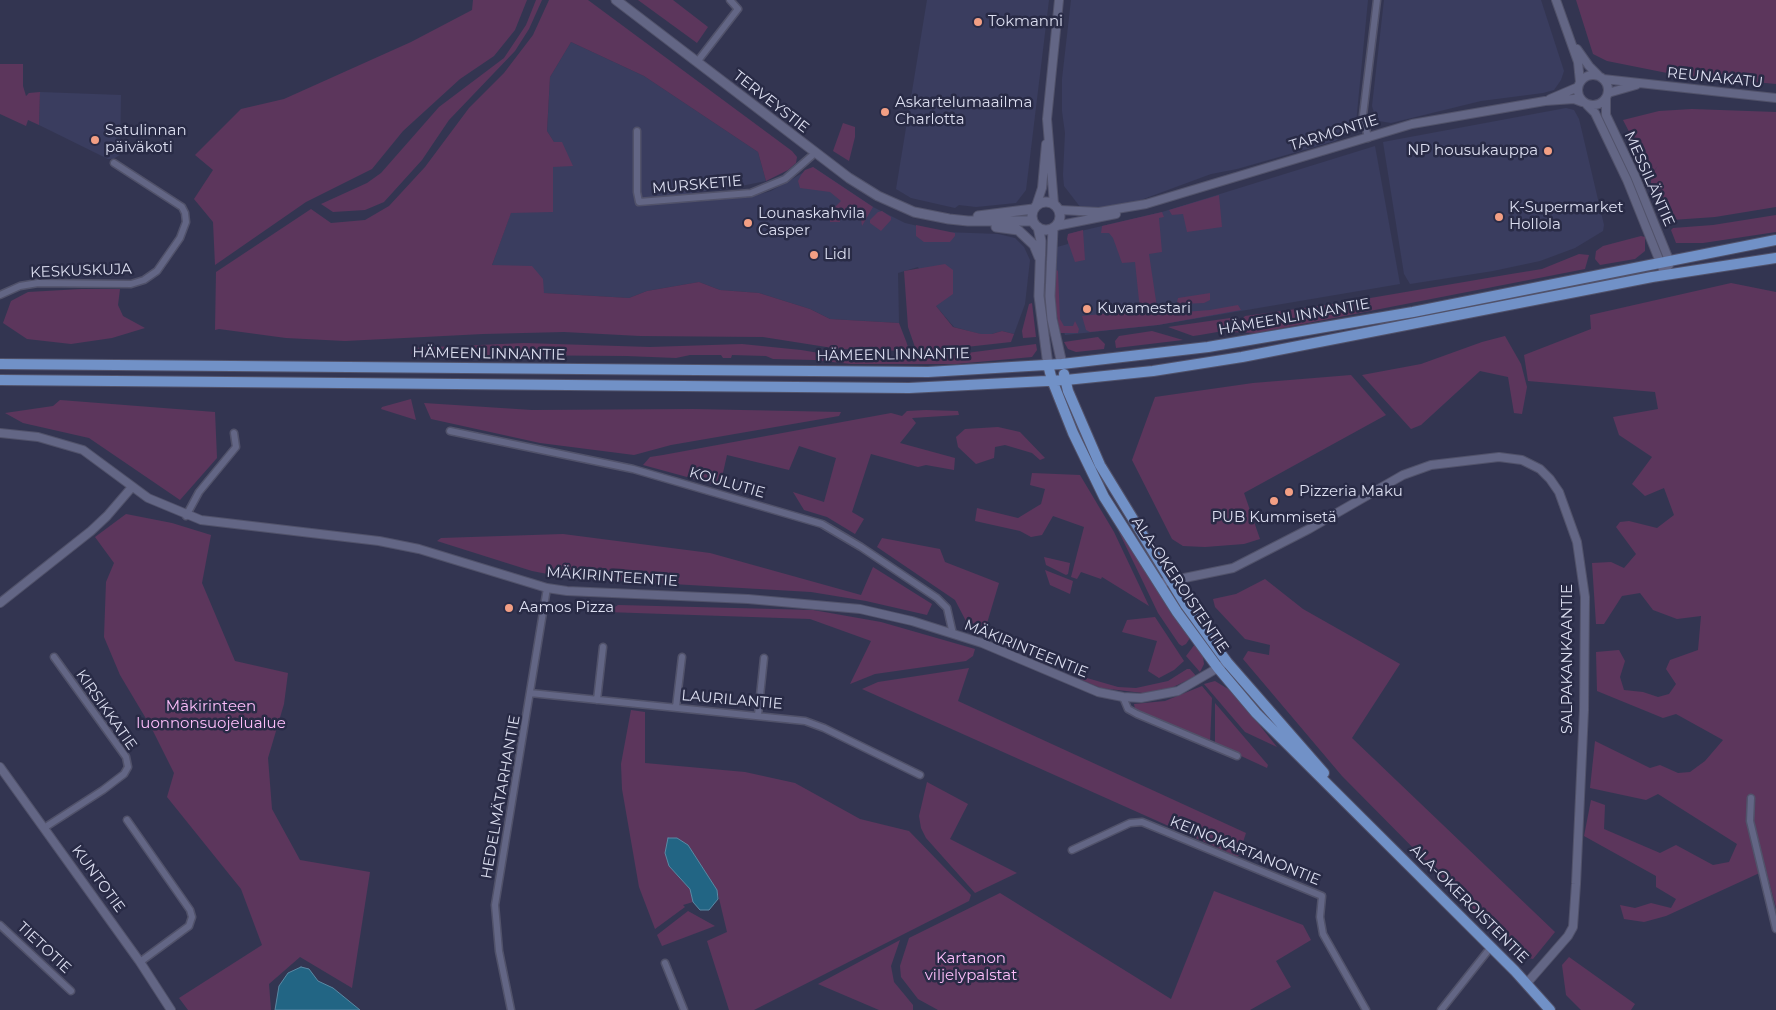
<!DOCTYPE html>
<meta charset="utf-8">
<style>
body{margin:0}
canvas{display:block;background:#333551}
</style>
<canvas width="1776" height="1010"></canvas>
<script>
const ctx = document.querySelector('canvas').getContext('2d');
ctx.lineJoin = 'round';
function paint(path, color) { ctx.fillStyle = color; ctx.fill(path, 'evenodd'); }
const poly = rows => new Path2D(rows.map(r => 'M' + r).join(''));
function strokePath(path, color, width, dash) { ctx.strokeStyle = color; ctx.lineWidth = width; ctx.lineCap = dash ? 'butt' : 'round'; ctx.setLineDash(dash || []); ctx.stroke(path); }
function label(font, color, halo, rows, align = 'center') {
  ctx.font = font + ' Montserrat,sans-serif'; ctx.lineWidth = 5; ctx.setLineDash([]); ctx.textBaseline = 'middle'; ctx.strokeStyle = halo; ctx.fillStyle = color; for (const [text, x, y, turn = 0] of rows) {
    ctx.save(); ctx.translate(x, y); ctx.rotate((+turn || 0) * Math.PI / 180); ctx.textAlign = isNaN(turn) ? turn : align; if (halo) ctx.strokeText(text, 0, 0); ctx.fillText(text, 0, 0); ctx.restore();
  }
}
paint(poly([
 [927,0,1049,0,1026,190,1016,203,976,207,959,205,955,208,911,198,896,189],
 [1071,0,1368,0,1356,123,1350,132,1335,141,1237,169,1211,174,1138,201,1094,209,1081,208,1064,186,1063,175,1065,133,1062,111,1062,79],
 [1384,0,1541,0,1564,71,1561,80,1554,90,1543,93,1481,101,1391,123,1379,121,1375,116,1372,106],
 [571,42,644,76,758,152,766,181,721,190,692,192,693,202,750,197,771,191,813,167,873,207,905,223,944,232,998,234,1015,238,1024,247,1030,260,1025,304,1014,334,1002,331,992,334,980,334,954,327,936,306,918,267,898,273,899,323,830,319,810,309,759,293,720,290,699,282,647,291,629,298,544,293,492,265,511,212,553,167,554,142,547,131,550,77],
 [40,92,121,95,120,155,113,159,108,159,39,125],
 [1566,108,1574,110,1579,119,1604,225,1603,231,1575,248,1540,261,1493,271,1410,284,1404,274,1383,142],
 [1375,146,1400,284,1158,325,1065,335,1055,305,1053,271,1057,247,1068,244,1068,234,1162,212]
]), '#3a3d5f');
paint(poly([
 [473,0,527,0,515,30,494,56,460,79,403,131,372,169,306,202,215,265,213,222,194,199,213,170,195,155,241,109,284,99,411,42,472,10],
 [536,0,542,0,529,29,515,51,449,120,422,160,384,202,365,210,333,212,321,204,367,183,381,173,439,107,504,58,526,25],
 [549,0,588,0,792,151,797,157,796,163,788,170,766,181,758,152,644,76,571,42,550,77,547,131,554,142,562,142,573,166,553,167,553,212,511,213,492,265,532,266,543,279,544,293,629,298,647,291,699,282,720,290,759,293,810,309,830,319,899,323,906,341,908,347,905,351,839,349,763,337,640,336,564,332,483,334,345,341,286,338,219,329,215,330,216,272,311,209,331,223,365,220,389,206,425,167,469,108,504,73,533,35],
 [638,0,673,0,708,27,697,43],
 [1576,0,1776,0,1776,84,1672,74,1607,61,1593,54],
 [0,64,23,64,23,86,26,96,29,93,40,92,39,125,28,120,26,126,0,114],
 [1692,109,1776,112,1776,207,1715,217,1672,220,1667,202,1653,195,1651,189,1651,175,1658,166,1651,174,1623,120,1659,111],
 [843,123,855,127,855,137,849,161,833,151],
 [813,167,873,207,862,226,861,219,856,219,856,212,840,212,840,222,830,222,830,207,835,207,841,201,830,192,800,188,798,181,801,175,805,170],
 [1219,195,1222,227,1187,232,1183,214,1172,215,1169,210],
 [882,211,891,217,891,220,881,231,870,223,870,220,878,212],
 [1162,212,1164,217,1159,218,1162,252,1149,254,1158,314,1210,310,1238,305,1241,310,1158,325,1090,332,1086,330,1082,316,1140,310,1135,262,1122,263,1113,238,1109,233,1101,233,1102,226],
 [1776,215,1776,232,1703,243,1676,243,1671,230,1673,228,1713,225],
 [916,225,955,233,955,236,950,242,924,242,916,236],
 [1083,230,1085,260,1075,262,1067,239,1068,234],
 [1641,236,1645,237,1645,251,1635,259,1600,265,1595,259,1596,251,1603,246],
 [1579,254,1589,255,1585,269,1257,333,1229,332,1245,316,1341,303,1511,274,1542,269],
 [945,264,953,270,953,294,936,306,953,327,981,334,992,334,1002,331,1014,334,1011,342,921,352,916,350,908,327,904,271],
 [1055,269,1058,271,1060,319,1064,326,1073,326,1075,321,1079,329,1078,333,1060,333,1055,305],
 [1731,283,1776,292,1776,908,1766,870,1666,916,1644,922,1624,919,1620,905,1635,908,1651,903,1671,908,1676,899,1656,887,1656,876,1584,836,1591,800,1605,805,1604,829,1660,853,1676,845,1713,865,1729,862,1737,844,1658,794,1646,800,1590,788,1595,741,1650,768,1660,765,1678,773,1690,772,1705,761,1723,740,1676,714,1663,718,1597,691,1596,652,1619,650,1625,661,1620,677,1624,690,1643,692,1658,697,1669,694,1676,684,1666,669,1670,660,1698,650,1701,616,1677,619,1653,610,1640,593,1622,596,1604,624,1596,624,1592,563,1611,562,1624,568,1636,554,1616,527,1620,522,1629,521,1657,528,1674,515,1664,488,1645,496,1632,484,1652,457,1619,435,1613,417,1658,409,1655,392,1528,381,1524,355,1591,329,1590,315],
 [81,289,120,289,118,305,123,316,145,328,112,338,71,344,27,339,3,323,11,301,28,292],
 [1210,293,1210,300,1204,303,1181,304,1177,302,1178,298],
 [1032,303,1036,337,1023,338,1022,331,1029,304],
 [1230,318,1232,319,1223,331,1200,335,1193,336,1168,327],
 [1152,331,1183,340,1116,348,1115,341,1119,336],
 [1505,336,1521,364,1527,387,1522,414,1514,413,1508,377,1480,371,1421,425,1411,429,1362,375,1421,364,1482,342],
 [1098,337,1105,344,1104,349,1076,352,1068,349,1064,342],
 [524,343,650,347,742,344,801,350,868,361,928,358,1036,344,1037,350,1032,357,956,364,851,364,814,360,773,359,766,356,732,355,731,358,723,358,721,355,690,355,676,358,627,356,497,355,475,357,469,354,411,354,412,348],
 [1351,375,1386,415,1244,493,1260,539,1244,544,1205,547,1183,546,1172,539,1132,460,1155,397,1253,383],
 [411,399,416,420,381,409,382,407],
 [60,400,215,412,217,458,180,500,89,438,23,423,5,413,53,406],
 [424,403,532,410,693,409,841,412,839,416,671,445,634,455,540,443,431,419],
 [926,410,958,411,959,415,912,418,916,423,900,443,955,458,954,470,926,465,918,467,871,454,852,512,864,519,855,534,827,517,804,510,793,492,824,502,836,458,799,446,789,470,727,455,720,486,643,465,650,457,663,455,891,413,902,416,907,411],
 [998,427,1020,432,1045,458,1040,460,1032,453,1005,445,995,447,994,458,976,464,958,447,956,437,965,429],
 [1032,473,1080,475,1114,532,1149,606,1102,577,1101,579,1081,572,1077,579,1071,577,1084,527,1053,516,1042,535,1031,537,1020,531,975,521,977,508,1018,518,1041,504,1045,489,1030,485],
 [126,514,172,523,211,535,202,583,235,661,288,673,284,704,268,758,272,809,300,860,370,872,352,988,300,957,269,984,271,1010,188,1010,179,998,262,945,241,889,167,797,174,773,151,727,120,675,104,637,106,582,114,563,95,537],
 [1118,530,1134,551,1172,615,1175,616,1190,638,1186,644,1182,646,1179,644,1158,613],
 [563,534,710,553,861,595,873,567,932,604,927,615,866,601,811,592,568,578,532,571,437,541,441,538],
 [882,538,940,549,945,562,999,583,985,630,967,623,955,600,877,547],
 [1044,557,1070,563,1068,574,1066,575,1046,565],
 [1045,570,1073,581,1070,594,1050,585],
 [1265,579,1303,609,1400,664,1352,738,1555,932,1533,959,1520,956,1342,776,1243,659,1248,651,1269,655,1270,645,1245,639,1215,607,1213,599,1236,594],
 [618,605,813,610,881,622,975,649,973,656,966,661,875,674,850,684,871,641,810,619,607,612],
 [1155,617,1184,661,1174,670,1159,678,1148,671,1157,641,1122,632,1127,620],
 [1195,644,1203,657,1204,664,1200,672,1186,656],
 [969,668,958,701,1246,833,1238,857,862,689,878,682],
 [1187,669,1190,669,1196,676,1167,690,1143,693,1101,688,1082,680,1080,676,1118,687,1136,688,1168,681],
 [1215,681,1233,692,1277,747,1245,732,1204,684],
 [1202,686,1212,698,1210,742,1135,709,1134,704,1165,701],
 [1215,703,1268,765,1267,768,1215,744],
 [631,710,645,712,645,763,745,772,795,783,860,819,909,831,971,895,969,901,754,1010,729,1010,707,941,727,932,717,890,688,845,665,853,669,866,690,889,693,902,683,905,685,907,655,929,639,887,622,789,621,764],
 [927,782,968,804,950,839,1017,873,975,893,926,838,921,828,919,816],
 [1214,891,1303,925,1311,940,1276,961,1291,987,1250,1010,938,1010,918,999,901,977,900,966,909,938,1000,893,1171,999],
 [688,911,715,926,662,946,657,935],
 [900,940,891,966,894,982,913,1005,913,1010,879,1010,818,984],
 [1569,957,1635,1004,1631,1010,1581,1010,1566,995,1562,965]
]), '#5c365c');
const water = poly([
 [668,838,677,838,688,845,717,890,718,899,709,910,700,910,693,902,690,889,669,866,665,853,668,838],
 [301,967,309,969,318,981,333,988,360,1010,275,1010,279,986,288,973,301,967]
]);
paint(water, '#226584');
strokePath(water, '#5a89a4', 1);
const minor = poly([
 [697,62,738,9,730,0],
 [637,131,637,192,639,202,751,193,785,179,815,153],
 [1368,138,1363,115,1377,0],
 [0,295,20,286,38,283,131,284,144,280,157,271,180,238,186,222,185,213,182,207,114,163],
 [450,431,633,469,822,524,861,547,937,598,947,608,953,634],
 [186,516,199,492,236,447,234,433],
 [530,693,805,721,824,728,920,775],
 [1123,697,1128,709,1137,714,1237,756],
 [597,700,603,647],
 [676,707,682,657],
 [758,715,764,658],
 [1751,798,1750,821,1776,929],
 [127,820,190,910,192,917,189,926,140,962],
 [44,828,103,790,124,774,128,767,126,757,54,657],
 [1072,850,1130,823,1142,822,1322,896,1320,917,1323,934,1366,1010],
 [0,925,71,991],
 [665,963,684,1010],
 [511,1010,499,951,495,905,547,588],
 [1441,1010,1491,947]
]);
const tertiary = poly([
 [1556,0,1578,62,1580,82],
 [1577,49,1589,66,1598,75],
 '1578 90a15 15 0 1 1 30 0a15 15 0 1 1-30 0Z',
 [1603,79,1776,98],
 [1608,93,1636,85],
 [1606,98,1606,115,1635,176,1669,260,1669,265,1659,276],
 [1550,99,1578,87],
 [1587,105,1595,113,1627,180,1662,267],
 [1054,204,1047,119,1059,0],
 [1036,206,1042,188,1046,144],
 [1060,210,1099,212,1146,204,1412,124,1545,101,1574,99,1582,102],
 [1056,226,1116,214],
 [0,433,38,437,83,450,148,498,201,520,379,541,419,549,547,588,567,591,748,599,860,609,912,621,982,643,1098,692,1123,697,1141,698,1178,691,1221,666],
 [1160,583,1233,568,1309,529,1403,475,1431,465,1499,457,1522,460,1540,469,1550,479,1559,492,1577,542,1585,597,1584,710,1576,884,1573,927,1568,936,1527,983],
 [0,603,91,531,107,516,132,487],
 [0,767,140,962,171,1010]
]);
const secondary = poly([
 [616,0,849,178,878,196,914,212,949,219,968,221,1033,221],
 '1032 216a14 14 0 1 1 28 0a14 14 0 1 1-28 0Z',
 [978,216,1033,209],
 [996,227,1018,230,1034,245,1039,257],
 [1038,227,1041,241,1039,296,1048,365],
 [1053,228,1050,296,1052,319,1062,364]
]);
const primary = poly([
 [0,364,928,372,1062,364,1208,347,1413,312,1776,240],
 [1048,365,1052,380,1073,433,1104,497,1177,612,1218,668,1256,713,1515,971,1550,1010],
 [1064,374,1068,391,1100,465,1185,604,1227,662,1324,773],
 [0,380,909,388,1066,380,1153,371,1242,357,1652,277,1776,258]
]);
strokePath(minor, '#51526a', 9);
strokePath(tertiary, '#51526a', 10);
strokePath(secondary, '#51526a', 11);
strokePath(primary, '#51526a', 12);
strokePath(minor, '#636685', 6);
strokePath(tertiary, '#636685', 8);
strokePath(secondary, '#636685', 9);
strokePath(primary, '#7191c7', 10);
for (const [x, y, r, color] of [
 [978,22,5,"#f39f84"],
 [885,112,5,"#f39f84"],
 [95,140,5,"#f39f84"],
 [1548,151,5,"#f39f84"],
 [1499,217,5,"#f39f84"],
 [748,223,5,"#f39f84"],
 [814,255,5,"#f39f84"],
 [1087,309,5,"#f39f84"],
 [1289,492,5,"#f39f84"],
 [1274,501,5,"#f39f84"],
 [509,608,5,"#f39f84"]
]) { const dot = new Path2D(); dot.arc(x, y, r, 0, 2 * Math.PI); ctx.fillStyle = color; ctx.fill(dot); strokePath(dot, '#292b46', 2); }
label('15px', '#dcdef0', '#292b46', [
 ["Tokmanni",988,22],
 ["Askartelumaailma",895,103],
 ["Charlotta",895,120],
 ["Satulinnan",105,131],
 ["päiväkoti",105,148],
 ["NP housukauppa",1538,151,"right"],
 ["K-Supermarket",1509,208],
 ["Hollola",1509,225],
 ["Lounaskahvila",758,214],
 ["Casper",758,231],
 ["Lidl",824,255],
 ["Kuvamestari",1097,309],
 ["Pizzeria Maku",1299,492],
 ["PUB Kummisetä",1274,518,"center"],
 ["Aamos Pizza",519,608]
], 'left');
label('15px', '#dcdef0', '#292b46', [
 ["REUNAKATU",1715,78,6],
 ["TERVEYSTIE",771,102,38],
 ["TARMONTIE",1334,133,-17],
 ["MESSILÄNTIE",1649,179,66],
 ["MURSKETIE",697,185,-5],
 ["KESKUSKUJA",81,271,-2],
 ["HÄMEENLINNANTIE",1294,317,-10],
 ["HÄMEENLINNANTIE",489,354,1],
 ["HÄMEENLINNANTIE",893,355,-1],
 ["KOULUTIE",727,483,16],
 ["MÄKIRINTEENTIE",612,577,4],
 ["ALA-OKEROISTENTIE",1180,585,56],
 ["MÄKIRINTEENTIE",1026,649,22],
 ["SALPAKANKAANTIE",1568,659,-90],
 ["LAURILANTIE",732,700,5],
 ["KIRSIKKATIE",106,710,55],
 ["HEDELMÄTARHANTIE",501,797,-80],
 ["KEINOKARTANONTIE",1245,851,22],
 ["KUNTOTIE",98,879,54],
 ["ALA-OKEROISTENTIE",1469,904,45],
 ["TIETOTIE",44,948,43]
]);
label('15px', '#fdbefb', '#292b46', [
 ["Mäkirinteen",211,707],
 ["luonnonsuojelualue",211,724],
 ["Kartanon",971,959],
 ["viljelypalstat",971,976]
]);
</script>
